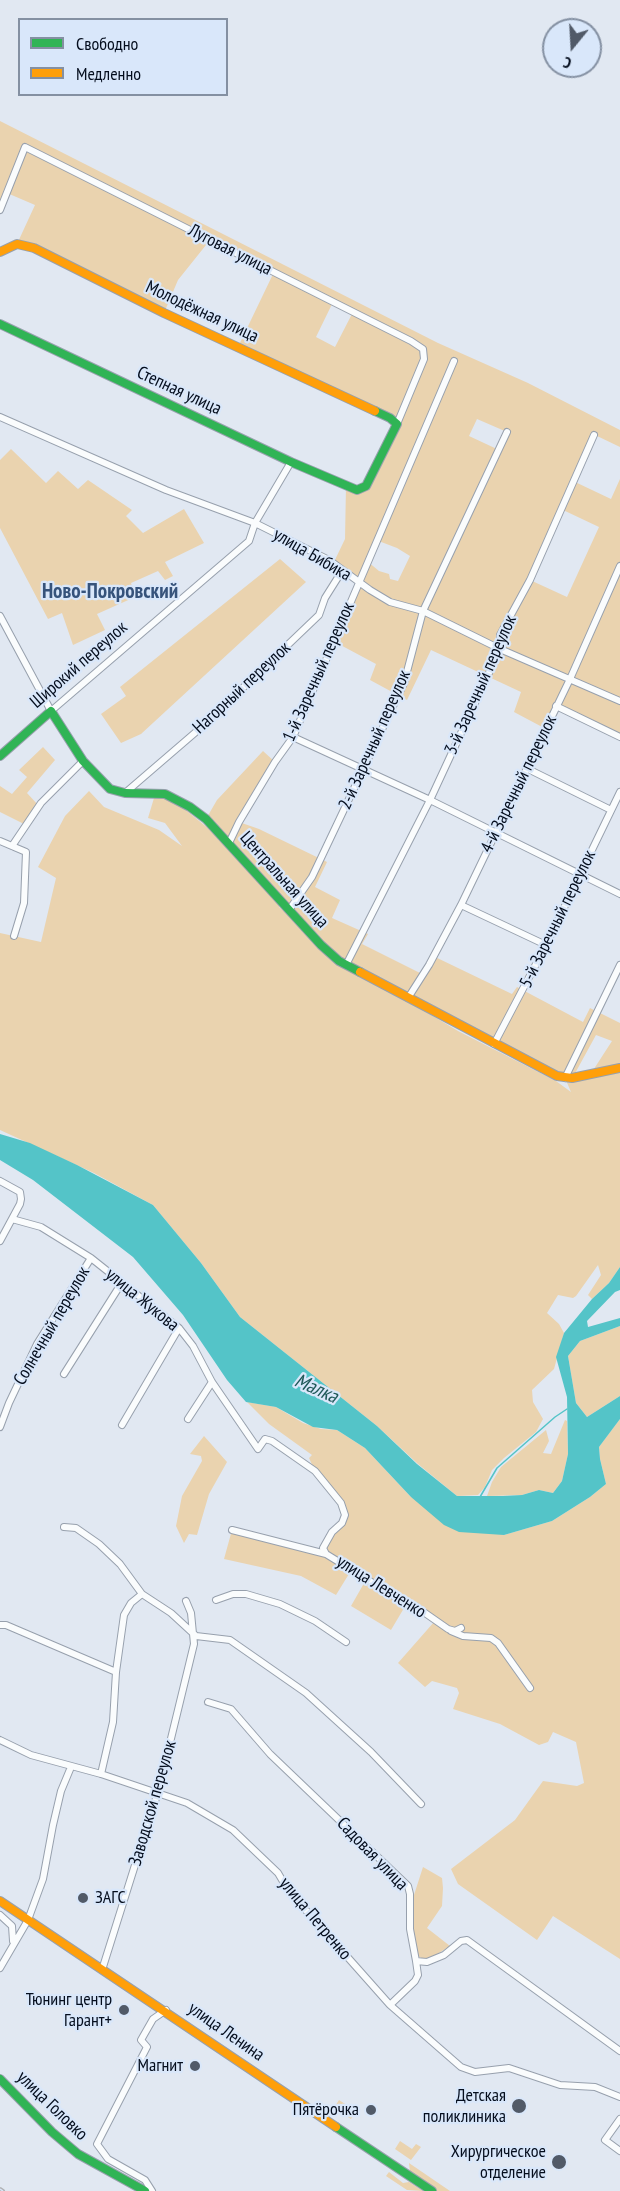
<!DOCTYPE html>
<meta charset="utf-8">
<style>
body{margin:0}
#map{position:relative;width:620px;height:2191px;overflow:hidden;background:#e1e8f2;font-family:"PT Sans Narrow",sans-serif}
canvas{display:block}
.legend{position:absolute;left:18px;top:18px;width:210px;height:78px;box-sizing:border-box;background:#d9e7fa;border:2px solid #8490a2;margin:0;padding:8px 10px;list-style:none;font-size:18px;color:#040d1d}
.legend li{display:flex;align-items:center;gap:12px;height:30px}
.legend b{width:30px;border:2px solid #8490a2}
.north{position:absolute;left:542px;top:18px;width:60px;height:60px;box-sizing:border-box;background:#d9e7fa;border:2px solid #8490a2;border-radius:50%;rotate:198deg;font-size:16px;font-weight:700;line-height:24px;text-align:center;color:#040d1d}
.north::after{content:'';display:block;margin:auto;width:21px;height:27px;background:#515a68;clip-path:polygon(50% 0,100% 100%,50% 72%,0 100%)}
</style>
<div id="map">
<canvas width="620" height="2191"></canvas>
<ul class="legend">
<li><b style="height:8px;background:#30b455"></b>Свободно</li>
<li><b style="height:8px;background:#ff9f0a"></b>Медленно</li>
</ul>
<div class="north">С</div>
</div>
<script>
const ctx = document.querySelector('canvas').getContext('2d');
ctx.lineJoin = 'round';
function paint(path, color) { ctx.fillStyle = color; ctx.fill(path, 'evenodd'); }
const poly = rows => new Path2D(rows.map(r => 'M' + r).join(''));
function strokePath(path, color, width, dash) { ctx.strokeStyle = color; ctx.lineWidth = width; ctx.lineCap = dash ? 'butt' : 'round'; ctx.setLineDash(dash || []); ctx.stroke(path); }
function label(font, color, halo, rows, align = 'center') {
  ctx.font = font + ' "PT Sans Narrow",sans-serif'; ctx.lineWidth = 4.5; ctx.setLineDash([]); ctx.textBaseline = 'middle'; ctx.strokeStyle = halo; ctx.fillStyle = color; for (const [text, x, y, turn = 0] of rows) {
    ctx.save(); ctx.translate(x, y); ctx.rotate((+turn || 0) * Math.PI / 180); ctx.textAlign = isNaN(turn) ? turn : align; if (halo) ctx.strokeText(text, 0, 0); ctx.fillText(text, 0, 0); ctx.restore();
  }
}
paint(poly([
 [0,121,438,343,528,383,620,430,620,447,595,435,573,481,611,499,620,479,620,737,557,706,546,729,514,712,521,692,431,650,407,700,370,680,376,664,333,641,358,581,333,564,345,539,346,486,366,486,396,423,238,347,274,272,210,240,178,280,164,313,17,244,35,205,7,193,0,210],
 [333,302,353,312,335,347,316,337],
 [477,419,507,432,499,450,469,436],
 [563,510,599,527,567,597,530,580],
 [376,540,397,548,410,556,398,581,390,579,389,574,379,571,367,561],
 [11,449,46,483,58,471,78,489,88,480,132,510,126,516,143,533,184,509,204,543,165,562,173,576,165,580,158,571,131,583,135,597,97,614,105,630,73,645,62,613,48,619,0,528,0,460],
 [280,559,306,582,141,734,121,743,101,714,126,696,120,687],
 [43,747,55,760,27,793,39,806,26,825,0,812,0,786,12,794,27,777,19,770],
 [263,751,275,762,239,822,259,829,327,862,315,887,340,900,332,918,368,934,362,944,420,973,431,955,512,994,517,987,583,1022,590,1008,620,1023,620,1267,609,1283,592,1299,588,1295,601,1275,598,1265,576,1296,573,1298,558,1295,547,1313,559,1324,564,1333,554,1369,532,1390,533,1402,543,1419,536,1432,504,1458,492,1470,485,1487,478,1495,457,1496,418,1464,377,1426,240,1317,201,1263,153,1205,94,1173,0,1130,0,933,41,942,56,878,38,867,65,816,89,791,104,807,159,830,182,846,165,823,148,818,154,798,165,798,182,807,209,829,240,861,279,904,279,907,297,922,336,964,403,998,458,1031,556,1081,571,1092,565,1078,339,961,206,819,217,800],
 [596,1035,612,1041,590,1075,573,1077],
 [620,1326,620,1396,587,1417,576,1403,568,1356,580,1341],
 [247,1402,276,1407,303,1423,321,1429,337,1430,365,1448,411,1497,504,1535,552,1521,590,1497,606,1484,600,1459,599,1447,620,1419,620,1959,553,1916,537,1940,458,1884,451,1869,515,1820,543,1781,577,1786,584,1783,576,1742,553,1732,548,1742,539,1745,500,1724,453,1709,459,1693,457,1688,432,1681,425,1687,398,1663,434,1622,407,1603,391,1630,351,1606,367,1578,352,1569,336,1595,301,1576,224,1559,232,1530,326,1554,323,1548,338,1528,344,1509,315,1471,309,1458,312,1455,269,1424],
 [565,1420,567,1421,568,1454,562,1481,553,1493,539,1490,522,1495,487,1496,492,1482,501,1467,546,1430,549,1441,543,1453,551,1454],
 [204,1436,227,1462,209,1494,197,1535,189,1534,184,1543,176,1526,182,1496,202,1461,201,1456,190,1454],
 [423,1867,442,1878,443,1888,442,1906,427,1928,450,1946,431,1958,421,1958,418,1956,413,1932,414,1895],
 [339,2100,356,2111,351,2119,334,2108],
 [400,2141,412,2149,416,2144,421,2147,411,2160,395,2149],
 [409,2163,450,2191,437,2191,410,2172],
 [389,2172,403,2183,409,2182,423,2191,407,2190,386,2176]
]), '#ead3af');
paint(poly([
 [0,1134,30,1143,77,1165,153,1205,201,1263,240,1317,377,1426,417,1464,457,1496,503,1496,522,1495,539,1490,553,1493,562,1481,568,1454,567,1397,556,1357,564,1333,592,1299,609,1283,620,1267,620,1290,615,1292,587,1321,588,1327,620,1318,620,1326,580,1341,568,1356,576,1403,587,1417,620,1396,620,1419,599,1447,600,1459,606,1484,590,1497,552,1521,504,1535,459,1532,444,1525,411,1497,365,1448,337,1430,313,1427,276,1407,246,1402,227,1380,183,1315,133,1257,33,1180,0,1160]
]), '#54c4c8');
strokePath(poly([
 [480,1497,497,1468,555,1417,567,1409]
]), '#54c4c8', 1.5);
const street = poly([
 [0,210,25,147,411,341,423,349,424,359,397,424],
 [0,417,166,490,255,523,329,560,370,590,390,602,423,611,500,649,620,701],
 [0,616,51,711,249,541,255,523,291,462],
 [556,706,620,737],
 [293,737,430,800,620,894],
 [526,768,611,810],
 [125,793,204,725,319,615,325,598,342,571],
 [0,841,26,852,24,903,14,936],
 [229,843,239,822,275,762,293,737,454,361],
 [12,846,41,803,83,761],
 [461,905,546,945],
 [289,910,312,877,404,683,423,611,507,432],
 [346,965,430,800,500,649,500,635,530,580,594,435],
 [408,998,429,965,461,905,570,679,620,566],
 [494,1044,546,945,620,792],
 [565,1078,620,965],
 [0,1181,20,1192,21,1199,20,1204,0,1241],
 [12,1219,41,1227,91,1258,179,1328,193,1346,212,1382,258,1449,265,1439,272,1441,315,1471,341,1503,345,1515,342,1523,332,1532,323,1548,326,1554,394,1596,415,1606,448,1629,455,1631,461,1628],
 [64,1374,121,1284],
 [188,1419,212,1382],
 [122,1425,179,1328],
 [0,1427,9,1403,37,1344,91,1258],
 [64,1527,76,1528,99,1544,120,1564,142,1594,171,1613,196,1636,230,1640,306,1693,371,1752,421,1804],
 [232,1530,326,1554],
 [216,1600,233,1594,246,1594,280,1604,315,1621,346,1642],
 [0,1625,6,1625,116,1672],
 [451,1631,463,1636,491,1638,498,1643,530,1688],
 [208,1702,231,1709,270,1754,408,1886,410,1894,410,1929,416,1961,427,1962,444,1955,461,1941,467,1940,620,2051],
 [0,1740,31,1755,101,1774,187,1803,233,1830,278,1873,288,1890,390,2005,461,2067,475,2072,509,2068,560,2085,595,2087,620,2097],
 [101,1774,113,1722,116,1672,124,1615,131,1603,142,1594],
 [0,1915,12,1926,13,1941],
 [0,1968,28,1920,43,1879,53,1825,61,1791,71,1767],
 [102,1970,158,1792,194,1644,191,1613,186,1601],
 [390,2005,415,1981,418,1975,416,1961],
 [620,2119,605,2140,620,2151],
 [152,2191,145,2180,108,2159,97,2144,147,2047,141,2040,153,2019,166,2010]
]);
const fast = poly([
 [0,324,291,462,357,490,366,486,397,424,390,418,375,411],
 [0,756,51,711,83,761,110,789,125,793,165,794,190,807,206,819,321,945,339,961,360,972],
 [0,2079,52,2132,78,2154,145,2191],
 [336,2127,432,2191]
]);
const slow = poly([
 [0,252,17,244,34,248,164,313,375,411],
 [360,972,557,1076,572,1078,620,1068],
 [0,1901,336,2127]
]);
strokePath(street, '#97a0ad', 8);
strokePath(fast, '#97a0ad', 10);
strokePath(slow, '#97a0ad', 10);
strokePath(street, '#fafcfd', 6);
strokePath(fast, '#30b455', 8);
strokePath(slow, '#ff9f0a', 8);
const rail = poly([
 [0,2189,3,2191]
]);
strokePath(rail, '#b0b2b5', 4);
strokePath(rail, '#d9e7fa', 1.5, [4.5]);
for (const [x, y, r, color] of [
 [83,1898,6,"#515a68"],
 [124,2010,6,"#515a68"],
 [195,2066,6,"#515a68"],
 [519,2106,8,"#515a68"],
 [371,2110,6,"#515a68"],
 [559,2162,8,"#515a68"]
]) { const dot = new Path2D(); dot.arc(x, y, r, 0, 2 * Math.PI); ctx.fillStyle = color; ctx.fill(dot); strokePath(dot, '#d9e7fa', 2); }
label('18px', '#040d1d', '#d9e7fa', [
 ["Луговая улица",230,250,27],
 ["Молодёжная улица",202,312,25],
 ["Степная улица",179,391,25],
 ["улица Бибика",312,555,30],
 ["Широкий переулок",79,665,-41],
 ["1-й Заречный переулок",319,672,-66],
 ["3-й Заречный переулок",481,685,-66],
 ["Нагорный переулок",242,688,-43],
 ["2-й Заречный переулок",375,740,-66],
 ["4-й Заречный переулок",519,784,-64],
 ["Центральная улица",284,880,48],
 ["5-й Заречный переулок",558,919,-64],
 ["улица Жукова",142,1300,39],
 ["Солнечный переулок",52,1326,-60],
 ["улица Левченко",381,1587,32],
 ["Заводской переулок",153,1803,-74],
 ["Садовая улица",372,1854,46],
 ["улица Петренко",315,1919,50],
 ["улица Ленина",226,2032,35],
 ["улица Головко",52,2106,44]
]);
label('18px', '#040d1d', '#d9e7fa', [
 ["ЗАГС",95,1898,"left"],
 ["Тюнинг центр",112,2000],
 ["Гарант+",112,2021],
 ["Магнит",183,2066],
 ["Детская",506,2096],
 ["поликлиника",506,2117],
 ["Пятёрочка",359,2110],
 ["Хирургическое",546,2152],
 ["отделение",546,2173]
], 'right');
label('italic 20px', '#205959', '#d9e7fa', [
 ["Малка",316,1389,24]
]);
label('bold 21px', '#36537b', '#d9e7fa', [
 ["Ново-Покровский",110,592]
]);
</script>
